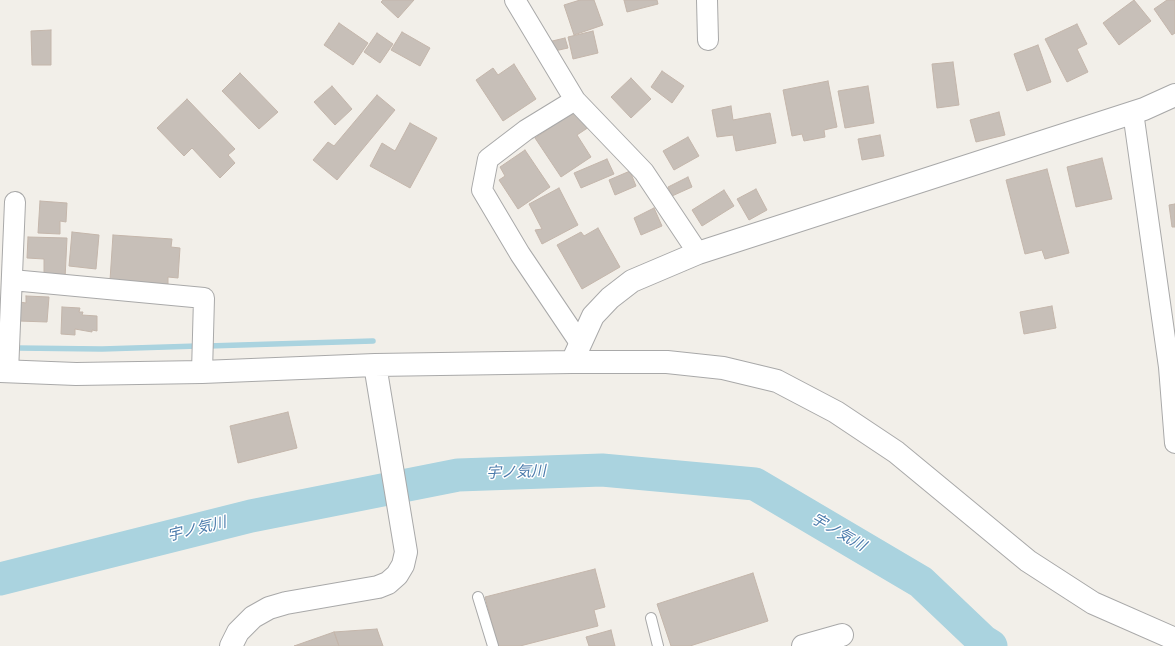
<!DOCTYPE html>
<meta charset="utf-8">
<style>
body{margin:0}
canvas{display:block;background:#f2efe9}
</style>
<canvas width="1175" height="646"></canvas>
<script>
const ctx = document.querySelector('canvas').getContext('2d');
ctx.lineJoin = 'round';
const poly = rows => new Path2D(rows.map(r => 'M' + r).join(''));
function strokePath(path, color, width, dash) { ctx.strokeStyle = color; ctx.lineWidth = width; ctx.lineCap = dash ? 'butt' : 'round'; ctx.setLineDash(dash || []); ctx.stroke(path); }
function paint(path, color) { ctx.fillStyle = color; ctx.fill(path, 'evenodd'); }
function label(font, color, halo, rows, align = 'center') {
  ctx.font = font + ' "Titillium Web","Noto Sans JP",sans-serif'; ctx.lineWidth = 3; ctx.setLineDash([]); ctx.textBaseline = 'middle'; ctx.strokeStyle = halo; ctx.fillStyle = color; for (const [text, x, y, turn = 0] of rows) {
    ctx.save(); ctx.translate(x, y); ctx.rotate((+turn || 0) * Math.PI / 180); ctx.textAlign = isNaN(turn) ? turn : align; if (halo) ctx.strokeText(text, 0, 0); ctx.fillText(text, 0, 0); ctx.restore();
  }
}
strokePath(poly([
 [208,346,373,341],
 [17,348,102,349,198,346]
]), '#aad3df', 5.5);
strokePath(poly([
 [0,579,251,516,458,475,602,470,755,484,921,582,983,641,991,646]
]), '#aad3df', 33);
const building = poly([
 [383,0,414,0,398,18,381,2,383,0],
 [580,0,594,0,603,25,574,35,564,5,580,0],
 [624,0,657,0,658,4,627,12,624,0],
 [1134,0,1151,21,1119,45,1103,23,1134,0],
 [1167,0,1175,0,1175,33,1172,35,1154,9,1167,0],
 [339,23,368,43,353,65,324,45,339,23],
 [1077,24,1087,44,1077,49,1088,72,1067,82,1045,39,1077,24],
 [51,30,51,65,32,65,31,31,51,30],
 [593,31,598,53,573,59,568,37,593,31],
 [402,32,430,48,420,66,391,50,402,32],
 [377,33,393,44,380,63,364,52,377,33],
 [565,38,568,48,550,52,548,42,565,38],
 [1038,45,1051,82,1027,91,1014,54,1038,45],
 [953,62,959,105,937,108,932,64,953,62],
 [514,64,536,99,503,121,476,80,493,68,498,75,514,64],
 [662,71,684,86,672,103,651,87,662,71],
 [240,73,278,112,259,129,222,91,240,73],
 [631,78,651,99,631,118,611,97,631,78],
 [828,81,837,127,824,130,825,137,804,141,802,134,792,136,783,90,828,81],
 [332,86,352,109,335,125,314,102,332,86],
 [868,86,874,123,845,128,838,91,868,86],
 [377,95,395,110,337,180,313,160,328,142,334,146,377,95],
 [187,99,235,149,228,155,235,163,220,178,192,148,184,156,157,128,187,99],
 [575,106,589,127,577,135,591,157,561,177,535,138,553,126,551,123,575,106],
 [731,106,733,120,770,113,776,143,736,151,733,135,717,137,712,110,731,106],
 [999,112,1005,135,976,142,970,120,999,112],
 [410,123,437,138,410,188,370,166,382,143,395,151,410,123],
 [880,135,884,156,862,160,858,139,880,135],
 [688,137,699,156,674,170,663,151,688,137],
 [525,150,550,187,518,209,499,180,505,176,500,167,525,150],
 [1102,158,1112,199,1076,207,1067,167,1102,158],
 [607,159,614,174,581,188,574,173,607,159],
 [1047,169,1069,253,1045,259,1042,250,1025,254,1006,180,1047,169],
 [630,171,636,186,615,195,609,180,630,171],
 [688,177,692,187,672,196,668,187,688,177],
 [559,188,578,225,542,244,535,230,542,229,529,204,559,188],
 [756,189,767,210,749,220,737,199,756,189],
 [724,190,734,206,702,226,692,210,724,190],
 [40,201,67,203,66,222,60,221,60,234,38,233,40,201],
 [1175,204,1175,227,1172,227,1169,205,1175,204],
 [654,208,662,226,641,235,634,218,654,208],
 [598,228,620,267,582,289,557,245,581,232,584,236,598,228],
 [72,232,99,235,96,269,69,266,72,232],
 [113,235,172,239,171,247,180,248,178,278,168,277,168,284,110,280,113,235],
 [28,237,67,238,65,279,44,278,44,259,27,258,28,237],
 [26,296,49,297,47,322,19,321,20,302,26,303,26,296],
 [1052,306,1056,328,1024,334,1020,312,1052,306],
 [62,307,80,308,79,312,83,312,82,315,97,316,97,331,92,330,92,332,75,329,75,335,61,334,62,307],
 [288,412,297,448,238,463,230,426,288,412],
 [595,569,605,607,594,610,598,626,520,646,498,646,485,597,595,569],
 [753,573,768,621,690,646,671,646,657,604,753,573],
 [377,629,383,646,339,646,334,632,377,629],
 [611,630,615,646,589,646,586,637,611,630],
 [334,632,339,646,294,646,334,632]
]);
paint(building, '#c7bfb8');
strokePath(building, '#c4b6ab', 1);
const service = poly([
 [478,597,493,646],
 [651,618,658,646]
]);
const minor = poly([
 [515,0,575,100,644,172,698,253],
 [707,0,708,40],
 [575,100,526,130,488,159,482,190,520,254,580,343],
 [1133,112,1169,367,1175,443],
 [12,280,204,298,202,372],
 [8,372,15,202]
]);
const tertiary = poly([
 [572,362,593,316,610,298,632,281,698,253,1144,109,1175,95],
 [0,371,76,374,202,372,375,365,572,362,667,362,723,368,777,381,836,412,896,452,1028,561,1093,603,1175,639],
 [231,646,238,632,253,617,269,608,286,603,378,587,388,583,397,575,403,565,406,552,375,365],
 [803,646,842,635]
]);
strokePath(service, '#a9a9a9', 12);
strokePath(minor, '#a9a9a9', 22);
strokePath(tertiary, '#a9a9a9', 24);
strokePath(service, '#fff', 10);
strokePath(minor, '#fff', 20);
strokePath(tertiary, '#fff', 22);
label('italic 15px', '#4a7aab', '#fff', [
 ["宇ノ気川",516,473,-2],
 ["宇ノ気川",197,530,-14],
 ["宇ノ気川",838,533,30]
]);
</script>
